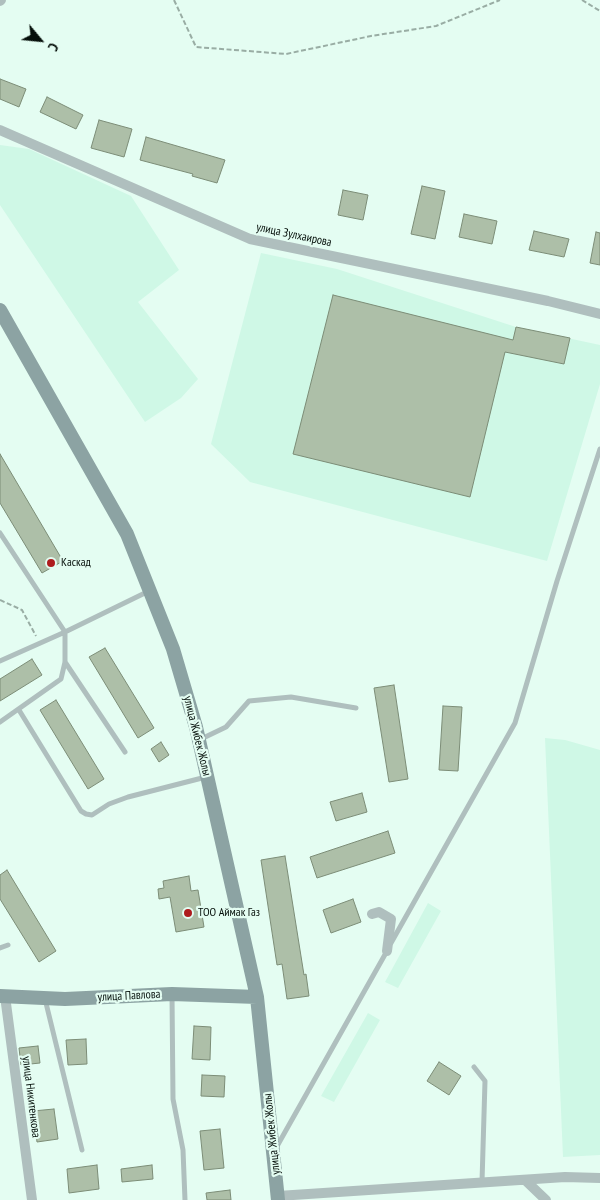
<!DOCTYPE html>
<meta charset="utf-8">
<style>
body{margin:0}
#map{position:relative;width:600px;height:1200px;overflow:hidden;background:#e4fdf2;font-family:"PT Sans Narrow",sans-serif}
canvas{display:block}
.north{position:absolute;left:15px;top:15px;width:50px;height:50px;-webkit-text-stroke:4px #e4fdf2;paint-order:stroke;rotate:118deg;font-size:14px;font-weight:700;line-height:20px;text-align:center;color:#050f0a}
.north::after{content:'';display:block;margin:auto;width:18px;height:22px;background:#050f0a;clip-path:polygon(50% 0,100% 100%,50% 72%,0 100%)}
</style>
<div id="map">
<canvas width="600" height="1200"></canvas>
<div class="north">С</div>
</div>
<script>
const ctx = document.querySelector('canvas').getContext('2d');
ctx.lineJoin = 'round';
function paint(path, color) { ctx.fillStyle = color; ctx.fill(path, 'evenodd'); }
const poly = rows => new Path2D(rows.map(r => 'M' + r).join(''));
function strokePath(path, color, width, dash) { ctx.strokeStyle = color; ctx.lineWidth = width; ctx.lineCap = dash ? 'butt' : 'round'; ctx.setLineDash(dash || []); ctx.stroke(path); }
function label(font, color, halo, rows, align = 'center') {
  ctx.font = font + ' "PT Sans Narrow",sans-serif'; ctx.lineWidth = 4.5; ctx.setLineDash([]); ctx.textBaseline = 'middle'; ctx.strokeStyle = halo; ctx.fillStyle = color; for (const [text, x, y, turn = 0] of rows) {
    ctx.save(); ctx.translate(x, y); ctx.rotate((+turn || 0) * Math.PI / 180); ctx.textAlign = isNaN(turn) ? turn : align; if (halo) ctx.strokeText(text, 0, 0); ctx.fillText(text, 0, 0); ctx.restore();
  }
}
paint(poly([
 [0,145,29,149,131,196,179,270,138,302,198,379,181,398,145,422,0,205],
 [261,253,337,269,516,327,600,345,600,384,547,561,250,482,211,444],
 [545,738,565,740,600,750,600,1155,563,1157],
 [428,903,441,911,398,988,385,982],
 [368,1013,380,1020,334,1102,321,1096]
]), '#cff8e6');
const building = poly([
 [0,79,26,89,19,107,0,99,0,79],
 [47,97,83,115,76,129,40,112,47,97],
 [99,120,132,129,124,157,91,148,99,120],
 [146,137,225,160,217,183,192,176,193,174,140,160,146,137],
 [422,186,445,191,435,239,411,234,422,186],
 [343,190,368,195,363,220,338,215,343,190],
 [464,214,497,221,492,244,459,237,464,214],
 [534,231,569,239,564,257,529,250,534,231],
 [596,232,600,233,600,265,590,263,596,232],
 [333,295,513,340,516,327,570,338,564,364,505,352,470,497,293,454,333,295],
 [0,454,63,561,42,573,0,503,0,454],
 [105,648,154,728,138,738,89,657,105,648],
 [32,659,42,675,0,701,0,679,32,659],
 [394,685,408,779,389,782,374,688,394,685],
 [56,700,104,779,88,789,40,710,56,700],
 [443,706,462,707,458,771,439,770,443,706],
 [161,742,169,755,159,762,151,749,161,742],
 [362,793,367,812,336,821,330,802,362,793],
 [388,831,395,853,317,878,310,857,388,831],
 [285,856,304,975,306,974,309,996,287,999,282,964,277,965,261,860,285,856],
 [7,870,56,951,39,962,0,899,0,875,7,870],
 [189,876,191,891,198,890,204,927,176,932,170,897,159,899,158,889,164,888,163,881,189,876],
 [353,899,361,922,331,933,323,910,353,899],
 [194,1026,211,1027,210,1060,192,1059,194,1026],
 [86,1039,87,1064,68,1065,66,1040,86,1039],
 [38,1046,40,1063,21,1065,19,1048,38,1046],
 [439,1062,461,1076,449,1095,427,1081,439,1062],
 [202,1075,225,1076,224,1097,201,1096,202,1075],
 [54,1109,58,1139,37,1142,33,1111,54,1109],
 [220,1129,224,1168,204,1170,200,1131,220,1129],
 [97,1165,99,1189,69,1193,67,1169,97,1165],
 [152,1165,153,1179,122,1182,121,1169,152,1165],
 [230,1190,231,1200,207,1200,206,1193,230,1190]
]);
paint(building, '#adbfa8');
strokePath(building, '#7c8d77', 1);
strokePath(poly([
 [174,0,196,47,286,54,371,36,436,26,500,0],
 [582,0,600,11],
 [0,600,22,610,36,636]
]), '#99ada4', 2, [5, 2.5]);
strokePath(poly([
 [0,533,65,632,0,661],
 [65,662,125,752],
 [19,710,81,811,86,814,92,815,109,804,128,797,206,777],
 [0,722,61,679,65,662,65,632,149,591],
 [199,740,226,727,249,701,291,697,356,708],
 [391,943,515,723,557,581,600,449],
 [0,948,8,945],
 [172,995,173,1099,183,1150,185,1200],
 [45,999,82,1150],
 [474,1067,485,1081,482,1182],
 [276,1148,387,951]
]), '#afbfbe', 5);
strokePath(poly([
 [0,1,1,0],
 [0,130,250,239,548,301,600,314],
 [372,914,379,912,391,919,387,951],
 [5,996,32,1200],
 [525,1180,546,1200],
 [278,1196,565,1177,600,1178]
]), '#afbfbe', 10);
strokePath(poly([
 [0,310,127,534,173,649,196,727,257,997,278,1200],
 [0,996,65,999,172,994,257,997]
]), '#8ca3a3', 14);
for (const [x, y, r, color] of [
 [51,563,5,"#ae1c1e"],
 [188,913,5,"#ae1c1e"]
]) { const dot = new Path2D(); dot.arc(x, y, r, 0, 2 * Math.PI); ctx.fillStyle = color; ctx.fill(dot); strokePath(dot, '#e4fdf2', 2); }
label('12px', '#050f0a', '#e4fdf2', [
 ["улица Зулхаирова",294,235,12],
 ["улица Жибек Жолы",197,736,76],
 ["улица Павлова",129,996,-3],
 ["улица Никитенкова",31,1097,83],
 ["улица Жибек Жолы",272,1134,-96]
]);
label('12px', '#050f0a', '#e4fdf2', [
 ["Каскад",61,563],
 ["ТОО Аймак Газ",198,913]
], 'left');
</script>
